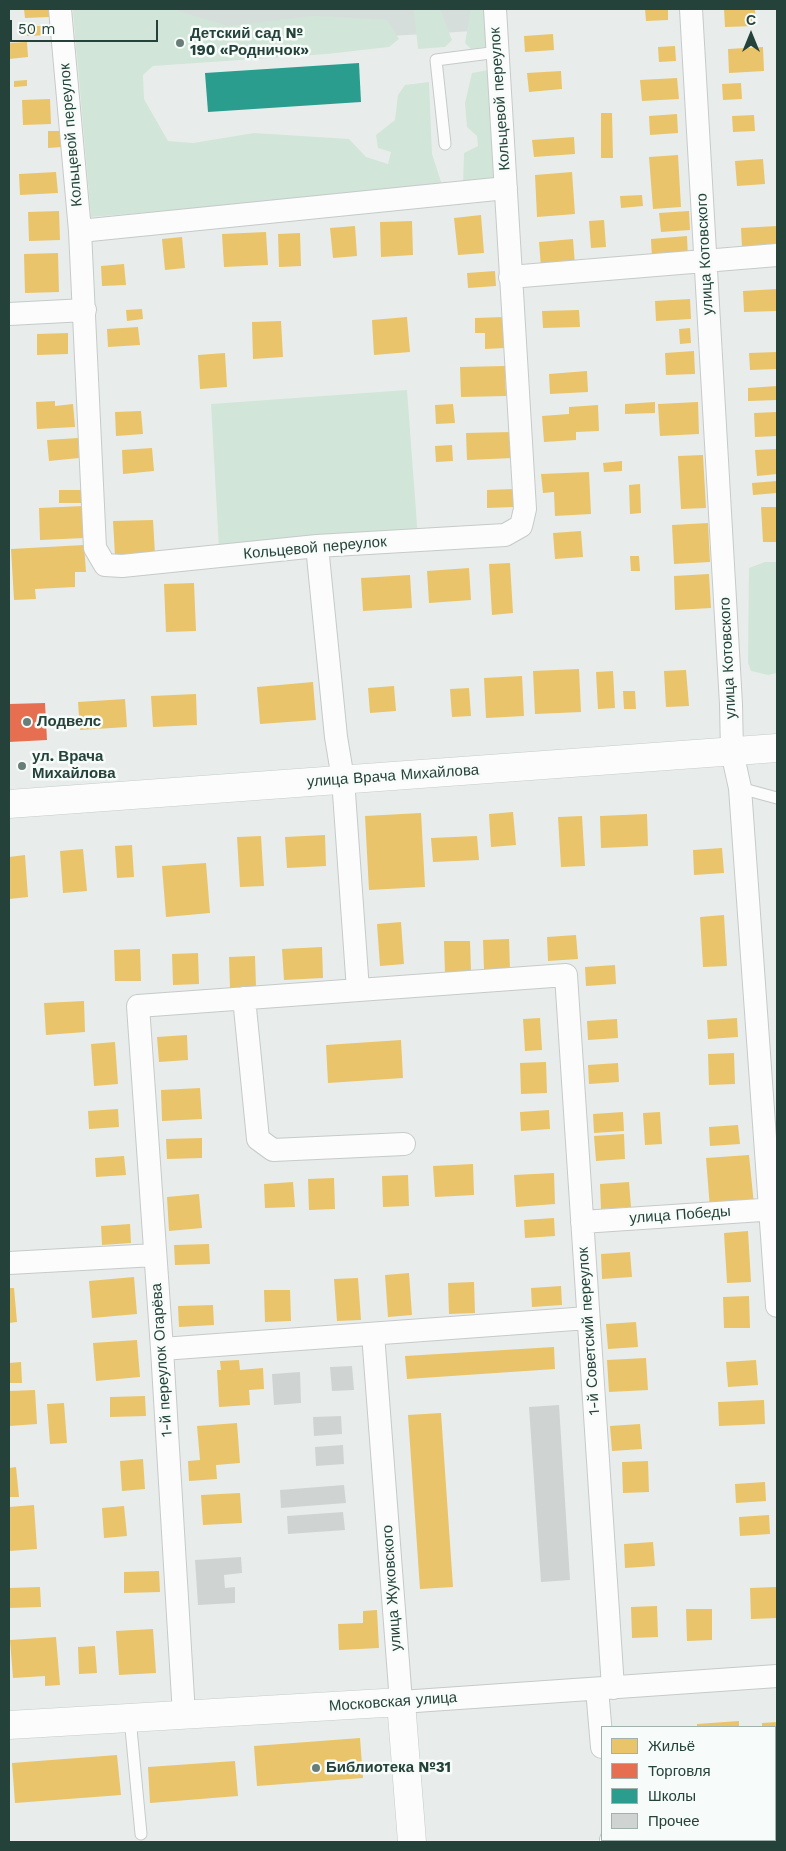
<!DOCTYPE html>
<meta charset="utf-8">
<style>
body{margin:0}
#map{position:relative;width:786px;height:1851px;overflow:hidden;background:#e8edeb;font-family:"Work Sans",sans-serif}
canvas{display:block}
.frame{position:absolute;inset:0;border:10px solid #24423a;pointer-events:none}
.legend{position:absolute;left:601px;top:1726px;width:175px;height:115px;box-sizing:border-box;background:#f7fbf9;border:1px solid #a3b1ad;margin:0;padding:6px 9px;list-style:none;font-size:15px;color:#24423a}
.legend li{display:flex;align-items:center;gap:10px;height:25px}
.legend b{width:25px;border:1px solid #a3b1ad}
.north{position:absolute;left:726px;top:10px;width:50px;height:50px;-webkit-text-stroke:4px #f7fbf9;paint-order:stroke;rotate:0deg;font-size:14px;font-weight:700;line-height:20px;text-align:center;color:#24423a}
.north::after{content:'';display:block;margin:auto;width:18px;height:22px;background:#24423a;clip-path:polygon(50% 0,100% 100%,50% 72%,0 100%)}
.scale{position:absolute;left:10px;top:20px;width:148px;height:22px;box-sizing:border-box;border:2px solid #24423a;border-top:0;padding-left:6px;font-size:15px;line-height:18px;white-space:nowrap;color:#24423a;-webkit-text-stroke:4px #f7fbf9;paint-order:stroke}
</style>
<div id="map">
<canvas width="786" height="1851"></canvas>
<div class="frame"></div>
<ul class="legend">
<li><b style="height:14px;background:#e9c46a"></b>Жильё</li>
<li><b style="height:14px;background:#e76f51"></b>Торговля</li>
<li><b style="height:14px;background:#2a9d8f"></b>Школы</li>
<li><b style="height:14px;background:#cfd4d2"></b>Прочее</li>
</ul>
<div class="north">С</div>
<div class="scale">50 m</div>
</div>
<script>
const ctx = document.querySelector('canvas').getContext('2d');
ctx.lineJoin = 'round';
function paint(path, color) { ctx.fillStyle = color; ctx.fill(path, 'evenodd'); }
const poly = rows => new Path2D(rows.map(r => 'M' + r).join(''));
function strokePath(path, color, width, dash) { ctx.strokeStyle = color; ctx.lineWidth = width; ctx.lineCap = dash ? 'butt' : 'round'; ctx.setLineDash(dash || []); ctx.stroke(path); }
function label(font, color, halo, rows, align = 'center') {
  ctx.font = font + ' "Work Sans",sans-serif'; ctx.lineWidth = 5; ctx.setLineDash([]); ctx.textBaseline = 'middle'; ctx.strokeStyle = halo; ctx.fillStyle = color; for (const [text, x, y, turn = 0] of rows) {
    ctx.save(); ctx.translate(x, y); ctx.rotate((+turn || 0) * Math.PI / 180); ctx.textAlign = isNaN(turn) ? turn : align; if (halo) ctx.strokeText(text, 0, 0); ctx.fillText(text, 0, 0); ctx.restore();
  }
}
paint(poly([
 [73,9,488,9,490,30,77,55]
]), '#d6dedb');
paint(poly([
 [73,9,177,9,181,12,228,26,315,16,387,20,399,39,389,47,327,54,153,66,143,75,144,99,168,141,193,143,254,133,349,139,366,157,388,164,391,152,378,148,376,135,395,120,398,95,405,85,429,82,432,154,443,188,91,217],
 [414,9,440,9,452,40,445,47,418,49],
 [471,9,488,9,492,46,471,49,465,43],
 [494,69,505,183,463,187,464,153,478,146,477,136,467,127,465,103,472,73],
 [407,390,418,538,219,549,211,404],
 [765,562,777,562,777,673,768,675,751,671,748,663,749,568]
]), '#d1e6d8');
paint(poly([
 [24,9,50,9,50,17,25,18],
 [645,9,668,9,668,20,646,21],
 [724,9,755,9,756,26,725,27],
 [27,26,49,26,49,35,27,36],
 [553,34,554,50,525,52,524,36],
 [27,42,28,57,9,59,9,43],
 [675,46,676,61,659,62,658,47],
 [763,47,764,71,729,73,728,49],
 [561,71,562,89,529,92,527,73],
 [677,78,679,99,642,101,640,80],
 [27,80,27,86,14,87,14,81],
 [741,83,742,99,723,100,722,84],
 [50,99,51,124,23,125,22,100],
 [601,113,612,113,613,158,601,158],
 [677,114,678,133,650,135,649,116],
 [754,115,755,131,733,132,732,116],
 [48,131,61,131,62,147,48,148],
 [574,137,575,154,534,157,532,140],
 [678,155,681,207,653,209,649,157],
 [763,159,765,184,737,186,735,161],
 [56,172,58,193,20,195,19,174],
 [572,172,575,214,537,217,535,175],
 [642,195,643,206,621,208,620,196],
 [59,211,60,240,29,241,28,212],
 [689,211,690,230,661,232,659,213],
 [481,215,484,253,458,255,454,218],
 [604,220,606,247,591,248,589,221],
 [412,221,413,255,381,257,380,222],
 [355,226,357,256,333,258,330,228],
 [777,226,777,246,742,248,741,228],
 [266,232,268,265,224,267,222,234],
 [300,233,301,266,279,267,278,234],
 [687,236,688,257,652,259,651,239],
 [182,237,185,268,165,270,162,239],
 [573,239,575,265,541,267,539,242],
 [58,253,59,292,25,293,24,254],
 [124,264,126,285,102,286,101,266],
 [495,271,496,286,468,288,467,273],
 [777,289,777,311,744,312,743,291],
 [690,299,691,319,656,321,655,301],
 [142,309,143,319,127,321,126,310],
 [579,310,580,327,543,328,542,311],
 [407,317,410,352,374,355,372,320],
 [505,317,505,348,485,349,485,333,475,333,475,318],
 [281,321,283,357,253,359,252,322],
 [138,327,140,345,108,347,107,329],
 [690,328,691,343,680,344,679,329],
 [68,333,68,354,37,355,37,334],
 [694,351,695,374,666,375,665,353],
 [777,352,777,369,750,370,749,353],
 [225,353,227,387,200,389,198,355],
 [505,366,506,396,461,397,460,367],
 [587,371,588,392,550,394,549,374],
 [777,386,777,400,748,401,748,388],
 [55,401,55,406,73,404,75,427,37,429,36,402],
 [655,402,655,413,625,414,625,404],
 [698,402,699,434,660,436,658,404],
 [453,404,455,423,436,424,435,405],
 [598,405,599,431,576,432,576,440,544,442,542,416,569,414,569,407],
 [141,411,143,434,116,436,115,412],
 [777,412,777,436,755,437,754,413],
 [513,432,513,458,467,460,466,433],
 [78,438,79,458,49,461,47,440],
 [452,445,453,461,436,462,435,446],
 [152,448,154,471,123,474,122,450],
 [777,449,777,474,757,476,755,450],
 [703,455,706,508,681,509,678,456],
 [622,461,622,471,604,472,603,463],
 [589,472,591,514,555,516,554,492,543,493,541,474],
 [777,481,777,493,753,495,752,483],
 [640,484,641,513,630,514,629,485],
 [514,489,514,507,487,508,487,490],
 [59,490,82,490,82,503,59,503],
 [84,506,85,538,40,540,39,508],
 [761,507,777,507,777,542,763,542],
 [153,520,155,554,115,556,113,521],
 [708,523,710,562,674,564,672,525],
 [581,531,583,557,555,559,553,533],
 [84,545,86,572,75,572,75,587,35,589,36,599,14,600,11,549],
 [630,556,639,556,640,571,631,571],
 [510,563,513,613,492,615,489,564],
 [469,568,471,600,429,603,427,571],
 [709,574,711,608,675,610,674,576],
 [410,575,412,608,363,611,361,578],
 [194,583,196,631,166,632,164,584],
 [579,669,581,712,535,714,533,671],
 [686,670,689,706,666,707,664,671],
 [613,671,615,708,598,709,596,672],
 [522,676,524,716,486,718,484,678],
 [313,682,316,720,260,724,257,687],
 [394,686,396,711,370,713,368,688],
 [469,688,471,716,452,717,450,689],
 [623,691,635,691,636,709,624,709],
 [196,694,197,725,153,727,151,696],
 [125,699,127,727,80,730,78,702],
 [513,812,516,845,491,847,489,814],
 [421,813,425,887,369,890,365,816],
 [647,814,648,846,601,848,600,816],
 [582,816,585,866,561,867,558,817],
 [325,835,326,866,287,868,285,837],
 [261,836,264,886,240,887,237,837],
 [477,836,479,860,433,862,431,838],
 [132,845,134,877,117,878,115,846],
 [722,848,724,873,694,875,693,850],
 [83,849,87,891,63,893,60,851],
 [25,855,28,897,9,899,9,857],
 [206,863,210,913,166,917,162,866],
 [724,915,727,966,703,967,700,917],
 [401,922,404,964,380,966,377,924],
 [576,935,578,959,548,961,547,937],
 [509,939,510,970,484,971,483,940],
 [444,941,470,941,471,972,445,973],
 [322,947,323,978,284,980,282,949],
 [140,949,141,981,115,981,114,950],
 [198,953,199,984,173,985,172,954],
 [255,956,256,988,230,988,229,957],
 [615,965,616,984,586,986,585,967],
 [84,1001,85,1032,46,1035,44,1003],
 [540,1018,542,1050,525,1051,523,1019],
 [737,1018,738,1037,708,1039,707,1020],
 [617,1019,618,1038,588,1040,587,1021],
 [187,1035,188,1060,159,1062,157,1037],
 [401,1040,403,1078,328,1083,326,1045],
 [115,1042,118,1084,94,1086,91,1044],
 [734,1053,735,1084,709,1085,708,1054],
 [546,1062,547,1093,521,1094,520,1063],
 [618,1063,619,1082,589,1084,588,1065],
 [200,1088,202,1119,162,1121,161,1090],
 [118,1109,119,1127,89,1129,88,1111],
 [549,1110,550,1129,521,1131,520,1112],
 [623,1112,624,1131,594,1133,593,1114],
 [660,1112,662,1144,645,1145,643,1113],
 [738,1125,740,1144,710,1146,709,1127],
 [624,1134,625,1159,596,1161,594,1136],
 [202,1138,202,1158,167,1159,166,1139],
 [749,1155,754,1205,710,1209,706,1158],
 [124,1156,126,1175,96,1177,95,1158],
 [473,1164,474,1195,435,1197,433,1166],
 [554,1173,555,1204,516,1207,514,1175],
 [408,1175,409,1206,383,1207,382,1176],
 [334,1178,335,1209,309,1210,308,1179],
 [293,1182,295,1207,265,1208,264,1184],
 [629,1182,631,1207,601,1209,600,1184],
 [199,1194,202,1228,169,1231,167,1197],
 [554,1218,555,1236,525,1238,524,1220],
 [130,1224,131,1243,102,1245,101,1226],
 [748,1231,751,1282,727,1283,724,1233],
 [209,1244,210,1264,175,1265,174,1245],
 [630,1252,632,1277,602,1279,601,1254],
 [409,1273,412,1315,388,1317,385,1275],
 [134,1277,137,1314,92,1318,89,1281],
 [358,1278,361,1320,337,1321,334,1279],
 [474,1282,475,1313,449,1314,448,1283],
 [561,1286,562,1305,532,1307,531,1288],
 [9,1288,14,1288,17,1322,9,1323],
 [264,1290,290,1290,291,1321,265,1322],
 [749,1296,750,1328,724,1328,723,1297],
 [213,1305,214,1325,179,1327,178,1306],
 [636,1322,638,1347,608,1349,606,1324],
 [137,1340,140,1377,96,1381,93,1343],
 [554,1347,555,1369,407,1379,405,1356],
 [646,1358,648,1390,609,1392,607,1360],
 [239,1360,240,1370,263,1368,264,1389,249,1390,250,1405,219,1407,217,1370,221,1370,220,1361],
 [756,1360,758,1385,728,1387,726,1362],
 [21,1362,22,1383,9,1383,9,1363],
 [35,1390,37,1424,9,1426,9,1391],
 [145,1396,146,1416,110,1417,110,1397],
 [764,1400,765,1424,719,1426,718,1402],
 [64,1403,67,1443,50,1444,47,1404],
 [441,1413,453,1587,420,1589,408,1415],
 [237,1423,240,1463,216,1465,217,1479,189,1481,188,1461,200,1460,197,1426],
 [640,1424,642,1449,612,1451,610,1426],
 [143,1459,145,1489,122,1491,120,1461],
 [648,1461,649,1492,623,1493,622,1462],
 [16,1467,19,1497,9,1497,9,1468],
 [765,1482,766,1501,736,1503,735,1484],
 [240,1493,242,1523,203,1525,201,1495],
 [34,1505,37,1549,9,1551,9,1507],
 [124,1506,127,1536,104,1538,102,1508],
 [769,1515,770,1534,740,1536,739,1517],
 [653,1542,655,1566,625,1568,624,1544],
 [159,1571,160,1592,124,1593,124,1572],
 [40,1587,41,1607,9,1608,9,1588],
 [776,1587,777,1618,751,1619,750,1588],
 [657,1606,658,1637,632,1638,631,1607],
 [686,1609,712,1609,712,1640,687,1641],
 [377,1610,379,1648,339,1650,338,1624,363,1623,363,1611],
 [153,1629,156,1673,119,1675,116,1631],
 [56,1637,60,1685,45,1686,45,1676,13,1678,10,1640],
 [95,1646,97,1673,79,1674,78,1647],
 [739,1721,739,1727,697,1727,697,1724],
 [777,1722,777,1748,775,1748,775,1727,762,1727,762,1723],
 [360,1738,363,1778,257,1786,254,1746],
 [117,1755,121,1795,15,1803,12,1763],
 [235,1761,238,1796,150,1803,148,1767],
 [775,1807,777,1807,777,1831,775,1831],
 [641,1840,673,1840,673,1842,642,1842],
 [698,1840,724,1840,724,1842,698,1842]
]), '#e9c46a');
paint(poly([
 [45,703,47,740,9,742,9,704]
]), '#e76f51');
paint(poly([
 [359,63,361,102,208,112,205,73]
]), '#2a9d8f');
paint(poly([
 [352,1366,354,1390,332,1391,330,1367],
 [300,1372,301,1403,274,1405,272,1374],
 [559,1405,570,1580,541,1582,529,1407],
 [341,1416,342,1434,314,1436,313,1417],
 [343,1445,344,1464,316,1466,315,1447],
 [344,1485,346,1503,281,1508,280,1490],
 [343,1512,345,1530,288,1534,287,1516],
 [241,1557,242,1573,224,1575,225,1588,235,1587,235,1603,198,1605,195,1560]
]), '#cfd4d2');
const lane = poly([
 [445,144,436,60,498,52],
 [740,788,777,798],
 [130,1718,141,1834]
]);
const street = poly([
 [60,9,80,231,95,548,105,565,122,566,317,546,505,535,521,526,525,509,495,9],
 [691,9,731,704,732,752,740,788,777,1306],
 [80,231,506,188],
 [510,277,777,255],
 [9,314,85,310],
 [317,546,336,737,343,779,358,990],
 [244,998,258,1139,273,1150,404,1144],
 [582,1222,777,1209],
 [9,1263,155,1255],
 [373,1334,401,1702,777,1676],
 [162,1349,588,1318],
 [597,1689,602,1747],
 [184,1715,162,1349,138,1006,566,975,613,1688],
 [611,1840,611,1842]
]);
const secondary = poly([
 [9,804,777,748],
 [9,1725,401,1702,412,1842]
]);
strokePath(lane, '#c5cac8', 13);
strokePath(street, '#c5cac8', 24);
strokePath(secondary, '#c3cbc8', 29);
strokePath(lane, '#fcfcfc', 11);
strokePath(street, '#fcfcfc', 22);
strokePath(secondary, '#fcfcfc', 28);
for (const [x, y, r, color] of [
 [180,43,5,"#697e78"],
 [27,722,5,"#697e78"],
 [22,766,5,"#697e78"],
 [316,1768,5,"#697e78"]
]) { const dot = new Path2D(); dot.arc(x, y, r, 0, 2 * Math.PI); ctx.fillStyle = color; ctx.fill(dot); strokePath(dot, '#f7fbf9', 2); }
label('bold 15px', '#24423a', '#f7fbf9', [
 ["Детский сад №",190,34],
 ["190 «Родничок»",190,51],
 ["Лодвелс",37,722],
 ["ул. Врача",32,757],
 ["Михайлова",32,774],
 ["Библиотека №31",326,1768]
], 'left');
label('15px', '#24423a', '#f7fbf9', [
 ["Кольцевой переулок",500,99,-94],
 ["Кольцевой переулок",71,135,-95],
 ["улица Котовского",705,254,-93],
 ["Кольцевой переулок",315,548,-5],
 ["улица Котовского",728,658,-93],
 ["улица Врача Михайлова",393,776,-4],
 ["улица Победы",680,1215,-4],
 ["1-й Советский переулок",589,1331,-94],
 ["1-й переулок Огарёва",162,1360,-94],
 ["улица Жуковского",392,1588,-94],
 ["Московская улица",393,1702,-4]
]);
</script>
